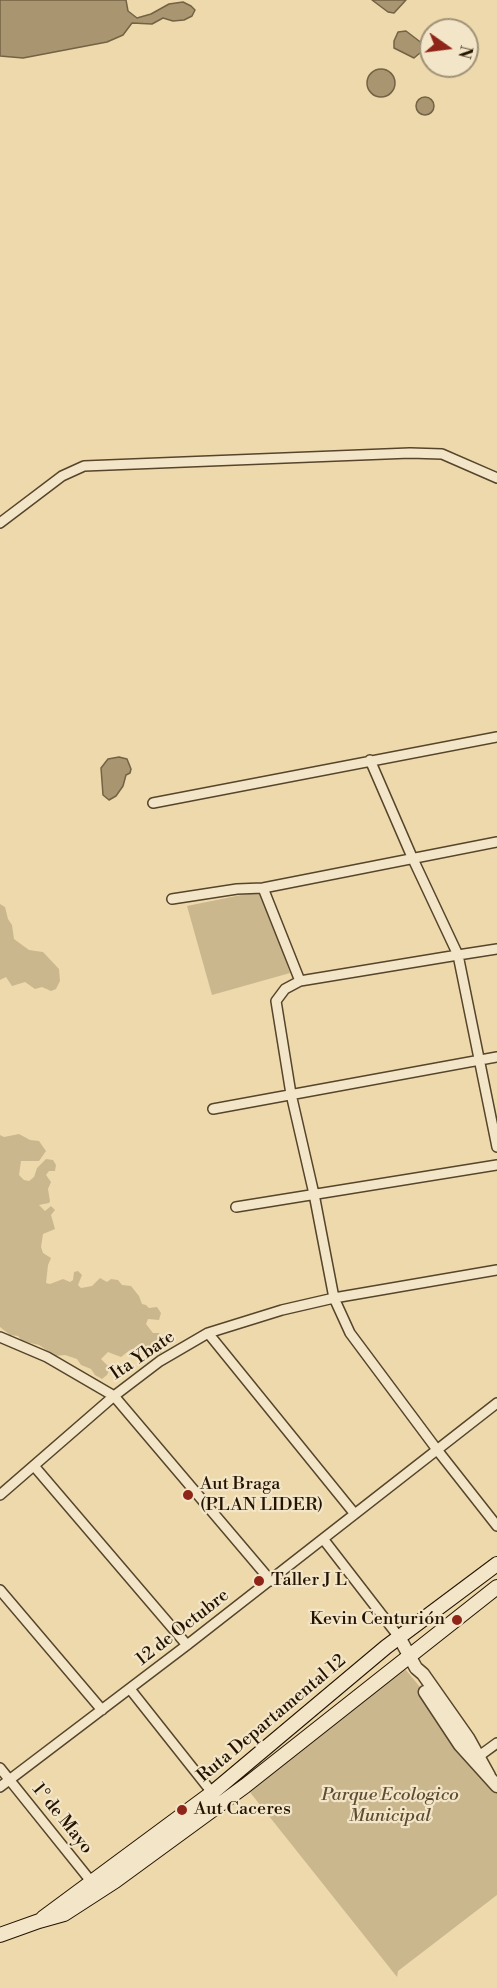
<!DOCTYPE html>
<meta charset="utf-8">
<style>
body{margin:0}
#map{position:relative;width:497px;height:1988px;overflow:hidden;background:#edd9ab;font-family:"Libre Bodoni",serif}
canvas{display:block}
.north{position:absolute;left:419px;top:18px;width:60px;height:60px;box-sizing:border-box;background:#f3e6c8;border:2px solid #a09278;border-radius:50%;rotate:104deg;font-size:16px;font-weight:700;line-height:24px;text-align:center;color:#241300}
.north::after{content:'';display:block;margin:auto;width:21px;height:27px;background:#8f2418;clip-path:polygon(50% 0,100% 100%,50% 72%,0 100%)}
</style>
<div id="map">
<canvas width="497" height="1988"></canvas>
<div class="north">N</div>
</div>
<script>
const ctx = document.querySelector('canvas').getContext('2d');
ctx.lineJoin = 'round';
function paint(path, color) { ctx.fillStyle = color; ctx.fill(path, 'evenodd'); }
const poly = rows => new Path2D(rows.map(r => 'M' + r).join(''));
function strokePath(path, color, width, dash) { ctx.strokeStyle = color; ctx.lineWidth = width; ctx.lineCap = dash ? 'butt' : 'round'; ctx.setLineDash(dash || []); ctx.stroke(path); }
function label(font, color, halo, rows, align = 'center') {
  ctx.font = font + ' "Libre Bodoni",serif'; ctx.lineWidth = 4.5; ctx.setLineDash([]); ctx.textBaseline = 'middle'; ctx.strokeStyle = halo; ctx.fillStyle = color; for (const [text, x, y, turn = 0] of rows) {
    ctx.save(); ctx.translate(x, y); ctx.rotate((+turn || 0) * Math.PI / 180); ctx.textAlign = isNaN(turn) ? turn : align; if (halo) ctx.strokeText(text, 0, 0); ctx.fillText(text, 0, 0); ctx.restore();
  }
}
paint(poly([
 [261,891,290,973,212,995,187,906],
 [0,904,5,907,8,919,12,925,14,939,29,950,43,952,59,969,60,981,56,989,51,991,42,987,35,989,25,982,12,986,6,977,0,980],
 [19,1134,30,1140,39,1141,46,1151,39,1161,21,1161,19,1175,24,1180,29,1181,34,1177,37,1168,46,1159,53,1160,56,1165,55,1171,49,1171,46,1175,51,1182,48,1189,50,1201,49,1203,39,1205,45,1211,51,1206,55,1210,51,1215,55,1229,43,1234,41,1247,43,1253,51,1258,48,1265,46,1283,50,1284,63,1279,70,1282,73,1280,74,1272,78,1271,82,1275,78,1285,81,1288,92,1286,100,1278,107,1282,111,1279,118,1280,122,1285,131,1286,139,1296,142,1304,146,1305,149,1308,157,1307,161,1313,159,1320,148,1319,146,1324,153,1333,159,1333,161,1337,158,1343,163,1347,161,1353,156,1354,148,1352,143,1347,130,1350,121,1357,108,1352,101,1359,110,1368,107,1375,102,1379,95,1375,91,1369,81,1365,77,1359,65,1355,55,1356,39,1345,22,1341,18,1336,10,1335,0,1327,0,1135,4,1137],
 [400,1663,497,1779,497,1895,398,1971,397,1977,245,1786]
]), '#cbb78e');
const water = poly([
 [0,0,126,0,128,11,137,18,151,14,169,4,183,2,191,6,195,10,192,16,184,20,173,21,163,18,152,24,132,23,123,35,107,42,23,58,0,56,0,0],
 [372,0,406,0,394,13,388,12,372,0],
 [406,31,423,44,421,52,414,58,394,48,394,41,398,32,406,31],
 '367 83a14 14 0 1 1 28 0a14 14 0 1 1-28 0Z',
 '416 106a9 9 0 1 1 18 0a9 9 0 1 1-18 0Z',
 [119,757,127,759,131,769,130,773,126,775,123,786,116,796,109,800,103,795,101,768,108,759,119,757]
]);
paint(water, '#a99671');
strokePath(water, '#746244', 1.5);
const minor = poly([
 [0,523,62,476,84,466,410,453,442,454,497,478],
 [370,760,412,857,458,955,300,981,285,989,276,1001,291,1094,314,1194,334,1298,350,1333,438,1451,497,1526],
 [153,803,497,737],
 [263,888,300,981],
 [172,899,237,889,263,888,497,842],
 [497,949,458,955,497,1147],
 [213,1109,497,1057],
 [236,1207,497,1165],
 [208,1333,354,1513],
 [0,1337,47,1357,114,1396,271,1581],
 [34,1466,187,1645],
 [0,1495,114,1396,160,1361,208,1333,282,1310,334,1298,497,1270],
 [324,1540,399,1637],
 [0,1590,102,1710],
 [130,1689,214,1795],
 [475,1759,497,1743],
 [0,1768,94,1885],
 [0,1787,187,1645,497,1403]
]);
const tertiary = poly([
 [399,1637,416,1668,423,1674,468,1738,489,1776],
 [425,1692,460,1745,497,1786]
]);
const secondary = poly([
 [43,1918,212,1793,386,1647,497,1564],
 [0,1935,39,1921,64,1914,115,1881,245,1786,497,1587]
]);
strokePath(minor, '#56442b', 12);
strokePath(tertiary, '#56442b', 15);
strokePath(secondary, '#241300', 16);
strokePath(minor, '#f3e6c8', 9);
strokePath(tertiary, '#f3e6c8', 12);
strokePath(secondary, '#f3e6c8', 14);
for (const [x, y, r, color] of [
 [188,1495,6,"#8f2418"],
 [259,1581,6,"#8f2418"],
 [457,1620,6,"#8f2418"],
 [182,1810,6,"#8f2418"]
]) { const dot = new Path2D(); dot.arc(x, y, r, 0, 2 * Math.PI); ctx.fillStyle = color; ctx.fill(dot); strokePath(dot, '#f3e6c8', 2); }
label('18px', '#241300', '#f3e6c8', [
 ["Ita Ybate",143,1356,-34],
 ["12 de Octubre",183,1628,-38],
 ["Ruta Departamental 12",272,1719,-40],
 ["1° de Mayo",62,1819,51]
]);
label('18px', '#241300', '#f3e6c8', [
 ["Aut Braga",200,1485],
 ["(PLAN LIDER)",200,1506],
 ["Taller J L",271,1581],
 ["Kevin Centurión",445,1620,"right"],
 ["Aut Caceres",194,1810]
], 'left');
label('italic 18px', '#5e4c32', '#f3e6c8', [
 ["Parque Ecologico",390,1796],
 ["Municipal",390,1817]
]);
</script>
